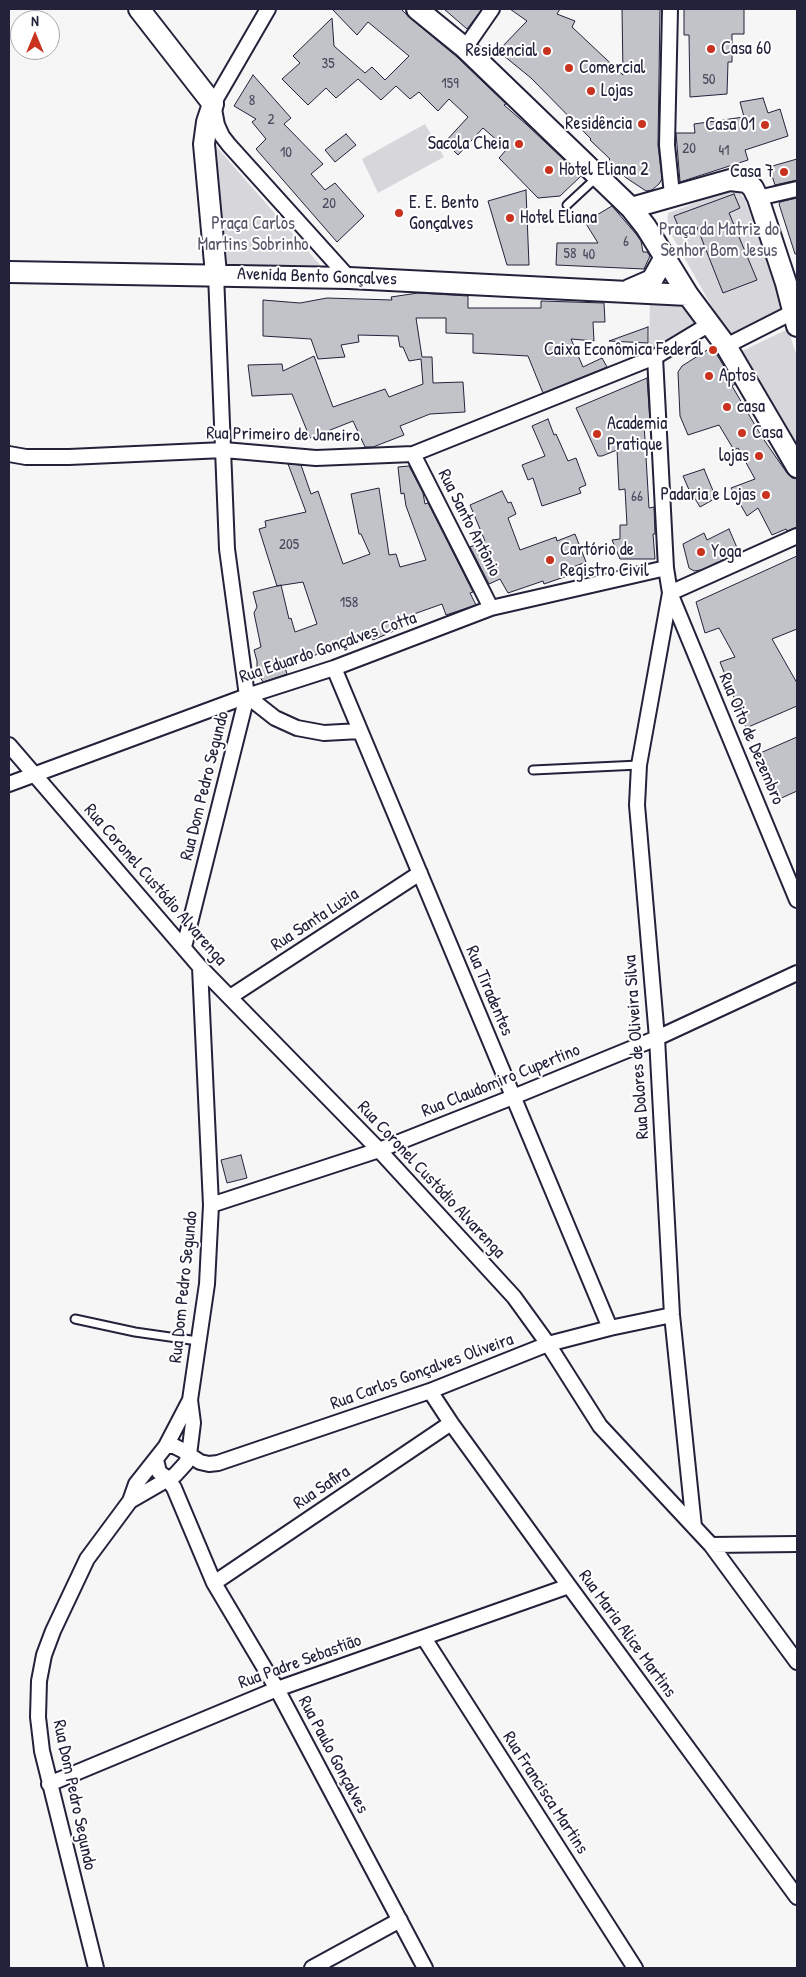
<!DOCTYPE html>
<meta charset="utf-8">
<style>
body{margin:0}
#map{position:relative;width:806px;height:1977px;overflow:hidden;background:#f6f6f7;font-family:"Patrick Hand",sans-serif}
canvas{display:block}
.frame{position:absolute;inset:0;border:10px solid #22223b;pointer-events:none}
.north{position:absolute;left:10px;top:10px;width:50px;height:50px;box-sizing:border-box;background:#fff;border:1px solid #a7a7b1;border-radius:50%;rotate:0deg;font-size:14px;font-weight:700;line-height:20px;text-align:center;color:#22223b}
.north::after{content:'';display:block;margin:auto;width:18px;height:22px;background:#c8321e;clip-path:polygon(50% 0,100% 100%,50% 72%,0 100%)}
</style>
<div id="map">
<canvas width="806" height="1977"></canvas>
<div class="frame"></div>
<div class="north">N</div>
</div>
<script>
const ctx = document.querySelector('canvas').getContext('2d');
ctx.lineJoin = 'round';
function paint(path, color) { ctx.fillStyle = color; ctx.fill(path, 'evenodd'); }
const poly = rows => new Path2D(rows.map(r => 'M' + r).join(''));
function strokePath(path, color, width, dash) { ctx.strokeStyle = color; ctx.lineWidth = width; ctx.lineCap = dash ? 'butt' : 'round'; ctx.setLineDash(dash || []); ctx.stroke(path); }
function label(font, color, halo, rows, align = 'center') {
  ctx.font = font + ' "Patrick Hand",sans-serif'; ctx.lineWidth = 4; ctx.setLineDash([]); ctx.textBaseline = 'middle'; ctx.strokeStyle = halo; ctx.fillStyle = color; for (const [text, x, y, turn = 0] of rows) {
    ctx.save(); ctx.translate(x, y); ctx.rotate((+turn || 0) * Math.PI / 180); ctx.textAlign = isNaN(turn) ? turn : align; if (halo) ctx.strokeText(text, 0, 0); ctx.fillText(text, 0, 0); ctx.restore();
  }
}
paint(poly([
 [425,124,444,157,378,193,362,159],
 [214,144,322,267,225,265],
 [735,188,745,199,783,309,729,337,667,227,668,213],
 [650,300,682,300,698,324,649,352],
 [788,329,797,357,797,445,742,351]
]), '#d7d7db');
const building = poly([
 [332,9,401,9,410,18,457,57,506,104,504,105,527,125,581,176,560,196,538,198,499,158,507,149,483,128,458,155,445,142,468,117,449,99,438,111,419,92,410,99,396,86,381,100,358,79,336,98,326,88,308,105,282,79,300,63,293,56,332,18,334,46,365,73,372,67,385,80,409,56,368,22,357,35,332,9],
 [444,9,482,9,467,29,444,9],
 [510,9,560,9,557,14,575,21,572,27,623,75,622,9,660,9,658,145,662,179,659,184,652,190,646,191,625,177,608,161,610,159,590,140,591,139,531,78,498,51,527,21,510,9],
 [684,9,744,9,744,34,732,34,732,62,728,62,727,94,690,97,689,35,684,35,684,9],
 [253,75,291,118,284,124,323,164,311,174,325,190,335,183,364,216,337,242,256,149,266,139,252,122,256,119,234,106,253,75],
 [763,98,768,113,780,109,788,136,745,150,748,160,680,182,676,133,695,133,694,124,744,117,740,102,763,98],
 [346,134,356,145,335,162,325,150,346,134],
 [797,159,797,180,775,185,769,167,797,159],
 [526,190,529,265,507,265,488,201,526,190],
 [734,194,740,208,729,213,757,280,723,293,697,227,681,233,674,216,734,194],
 [797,198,797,254,795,254,779,204,780,202,797,198],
 [612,206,636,234,641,241,643,252,647,252,650,256,644,269,556,265,557,243,598,243,585,222,612,206],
 [418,293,468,296,468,308,541,308,541,301,604,303,605,322,593,322,594,341,571,339,583,367,602,358,607,367,543,393,528,356,473,353,473,334,446,333,446,318,416,318,422,357,432,357,433,383,463,382,465,412,430,414,400,426,404,435,373,447,365,447,353,421,310,438,292,394,252,396,248,365,282,364,283,371,314,356,333,407,385,389,389,397,423,384,421,359,409,361,403,347,400,347,398,336,358,335,359,342,341,345,345,357,318,359,311,339,263,336,263,300,300,303,327,298,392,300,391,297,418,293],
 [648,327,648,343,609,341,648,327],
 [712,347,735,384,732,386,762,437,787,473,792,478,797,479,797,527,787,531,786,529,772,535,758,508,747,516,731,488,755,479,738,448,734,450,719,425,688,435,680,416,678,372,682,366,712,347],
 [647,378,650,422,644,423,649,508,654,507,655,534,653,534,655,559,620,559,612,540,620,539,620,525,627,525,625,489,619,490,617,450,602,456,598,456,576,408,647,378],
 [548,419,554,435,556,434,568,461,576,458,586,485,579,488,581,493,542,506,533,478,528,480,522,465,545,456,532,426,548,419],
 [288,464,301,465,311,494,318,491,343,564,370,554,361,534,359,534,351,494,379,488,389,555,396,554,400,567,426,560,406,506,404,493,401,494,398,467,409,466,423,493,425,504,428,503,473,592,470,593,476,605,446,615,442,604,400,619,403,627,373,640,371,635,324,646,326,651,310,657,309,655,284,664,287,674,263,682,257,672,257,661,254,650,261,647,254,613,257,607,253,592,281,585,289,619,291,618,295,632,317,624,303,582,277,586,259,529,266,527,265,521,306,512,288,464],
 [704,469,716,498,700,507,691,492,690,492,683,476,704,469],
 [502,491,508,503,511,502,516,514,508,518,520,550,556,537,557,541,575,534,586,562,568,569,570,575,544,584,543,581,508,593,500,579,489,584,470,547,485,541,470,505,502,491],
 [729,529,738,550,725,559,701,570,694,571,689,568,683,544,704,533,707,540,729,529],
 [797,556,797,629,772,639,797,683,797,706,746,728,720,662,735,657,719,628,705,633,696,602,797,556],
 [797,737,797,791,777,800,758,754,797,737],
 [241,1155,247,1178,227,1183,221,1160,241,1155]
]);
paint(building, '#c2c2c9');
strokePath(building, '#22223b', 1);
const service = poly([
 [567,205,596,178],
 [533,770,639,765],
 [75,1319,135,1332,198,1341]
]);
const minor = poly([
 [268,9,213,104,217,125,222,136,229,145,349,278],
 [670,9,667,145,672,195],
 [465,48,492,9],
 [758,198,797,189],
 [726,346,793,312],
 [655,357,666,568,670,593,639,765,637,805,657,1038,672,1315,694,1527],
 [9,454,26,457,69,457,224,450,316,458,413,454,655,357,708,325],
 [413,454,491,608],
 [797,536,670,593,797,900],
 [334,668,610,1328],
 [247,696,275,718,297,728,324,733,360,731],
 [9,745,200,967,379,1150,514,1297,548,1344,600,1426,711,1545,797,1662],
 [9,784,247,696,334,668,491,608,666,568],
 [184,947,247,696,227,549,216,274],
 [230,997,420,873],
 [211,1205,379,1150,513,1097,657,1038,797,973],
 [430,1391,451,1423,569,1586,797,1897],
 [166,1446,174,1446,182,1450,200,1462,209,1464,218,1463,430,1391,548,1344,610,1328,672,1315],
 [156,1460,159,1472,168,1479,174,1488,214,1583,277,1689,425,1968],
 [130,1501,175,1475,186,1463,189,1455,193,1423,190,1400],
 [711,1545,797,1544],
 [214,1583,451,1423],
 [424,1638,635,1968],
 [49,1784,277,1689,569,1586],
 [96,1968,42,1751,38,1717,39,1681,44,1655,53,1631,87,1559,130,1501,136,1484,166,1446,190,1400,207,1284,211,1205,200,967],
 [312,1968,400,1920]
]);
const secondary = poly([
 [139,9,213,104,207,122,204,144,216,274],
 [417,9,465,48,631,208,646,227,688,295,726,346,797,467],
 [631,208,730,180,747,182,753,188,758,198,786,283,797,326],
 [9,272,349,278,688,295],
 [629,290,652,280,665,257]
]);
strokePath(service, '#22223b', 11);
strokePath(minor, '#22223b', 18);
strokePath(secondary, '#22223b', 24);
strokePath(service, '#fff', 7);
strokePath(minor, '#fff', 14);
strokePath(secondary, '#fff', 20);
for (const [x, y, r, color] of [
 [711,49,5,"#c8321e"],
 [547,51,5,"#c8321e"],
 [569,68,5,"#c8321e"],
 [591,91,5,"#c8321e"],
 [642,124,5,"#c8321e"],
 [765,125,5,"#c8321e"],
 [519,144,5,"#c8321e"],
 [549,170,5,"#c8321e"],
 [784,172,5,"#c8321e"],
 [399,213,5,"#c8321e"],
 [510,218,5,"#c8321e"],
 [713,350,5,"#c8321e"],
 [709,376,5,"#c8321e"],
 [727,407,5,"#c8321e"],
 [742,433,5,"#c8321e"],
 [597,434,5,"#c8321e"],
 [759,456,5,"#c8321e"],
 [766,495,5,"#c8321e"],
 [701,552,5,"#c8321e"],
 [550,560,5,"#c8321e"]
]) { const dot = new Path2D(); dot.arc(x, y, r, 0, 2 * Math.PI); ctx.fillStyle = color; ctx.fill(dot); strokePath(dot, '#fff', 2); }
label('15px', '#4a4a5e', null, [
 ["35",328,64],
 ["50",709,80],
 ["159",450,84],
 ["8",252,101],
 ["2",271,120],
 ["20",689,149],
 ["41",724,151],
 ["10",286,153],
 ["20",329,204],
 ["6",626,242],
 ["58",570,254],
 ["40",589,255],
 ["66",637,497],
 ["205",289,545],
 ["158",349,603]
]);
label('18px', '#22223b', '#fff', [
 ["Casa 60",721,49],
 ["Residencial",537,51,"right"],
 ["Comercial",579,68],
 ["Lojas",601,91],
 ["Residência",632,124,"right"],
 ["Casa 01",755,125,"right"],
 ["Sacola Cheia",509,144,"right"],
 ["Hotel Eliana 2",559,170],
 ["Casa 7",774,172,"right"],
 ["E. E. Bento",409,203],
 ["Gonçalves",409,224],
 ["Hotel Eliana",520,218],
 ["Caixa Econômica Federal",703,350,"right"],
 ["Aptos",719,376],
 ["casa",737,407],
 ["Academia",607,424],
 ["Pratique",607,445],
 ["Casa",752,433],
 ["lojas",749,456,"right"],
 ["Padaria e Lojas",756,495,"right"],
 ["Cartório de",560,550],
 ["Registro Civil",560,571],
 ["Yoga",711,552]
], 'left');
label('18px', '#58586b', '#fff', [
 ["Praça Carlos",253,224],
 ["Martins Sobrinho",253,245],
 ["Praça da Matriz do",719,230],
 ["Senhor Bom Jesus",719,251]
]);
label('18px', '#22223b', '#fff', [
 ["Avenida Bento Gonçalves",317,277,2],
 ["Rua Primeiro de Janeiro",283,435,1],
 ["Rua Santo Antônio",469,523,63],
 ["Rua Eduardo Gonçalves Cotta",328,648,-19],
 ["Rua Oito de Dezembro",751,739,67],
 ["Rua Dom Pedro Segundo",205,786,-76],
 ["Rua Coronel Custódio Alvarenga",155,885,49],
 ["Rua Santa Luzia",315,920,-33],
 ["Rua Tiradentes",489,991,67],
 ["Rua Dolores de Oliveira Silva",637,1047,-94],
 ["Rua Claudomiro Cupertino",501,1081,-22],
 ["Rua Coronel Custódio Alvarenga",431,1180,47],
 ["Rua Dom Pedro Segundo",184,1287,-84],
 ["Rua Carlos Gonçalves Oliveira",422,1372,-20],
 ["Rua Safira",322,1488,-34],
 ["Rua Maria Alice Martins",627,1634,54],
 ["Rua Padre Sebastião",300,1662,-20],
 ["Rua Paulo Gonçalves",333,1755,62],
 ["Rua Francisca Martins",545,1793,57],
 ["Rua Dom Pedro Segundo",74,1795,78]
]);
</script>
